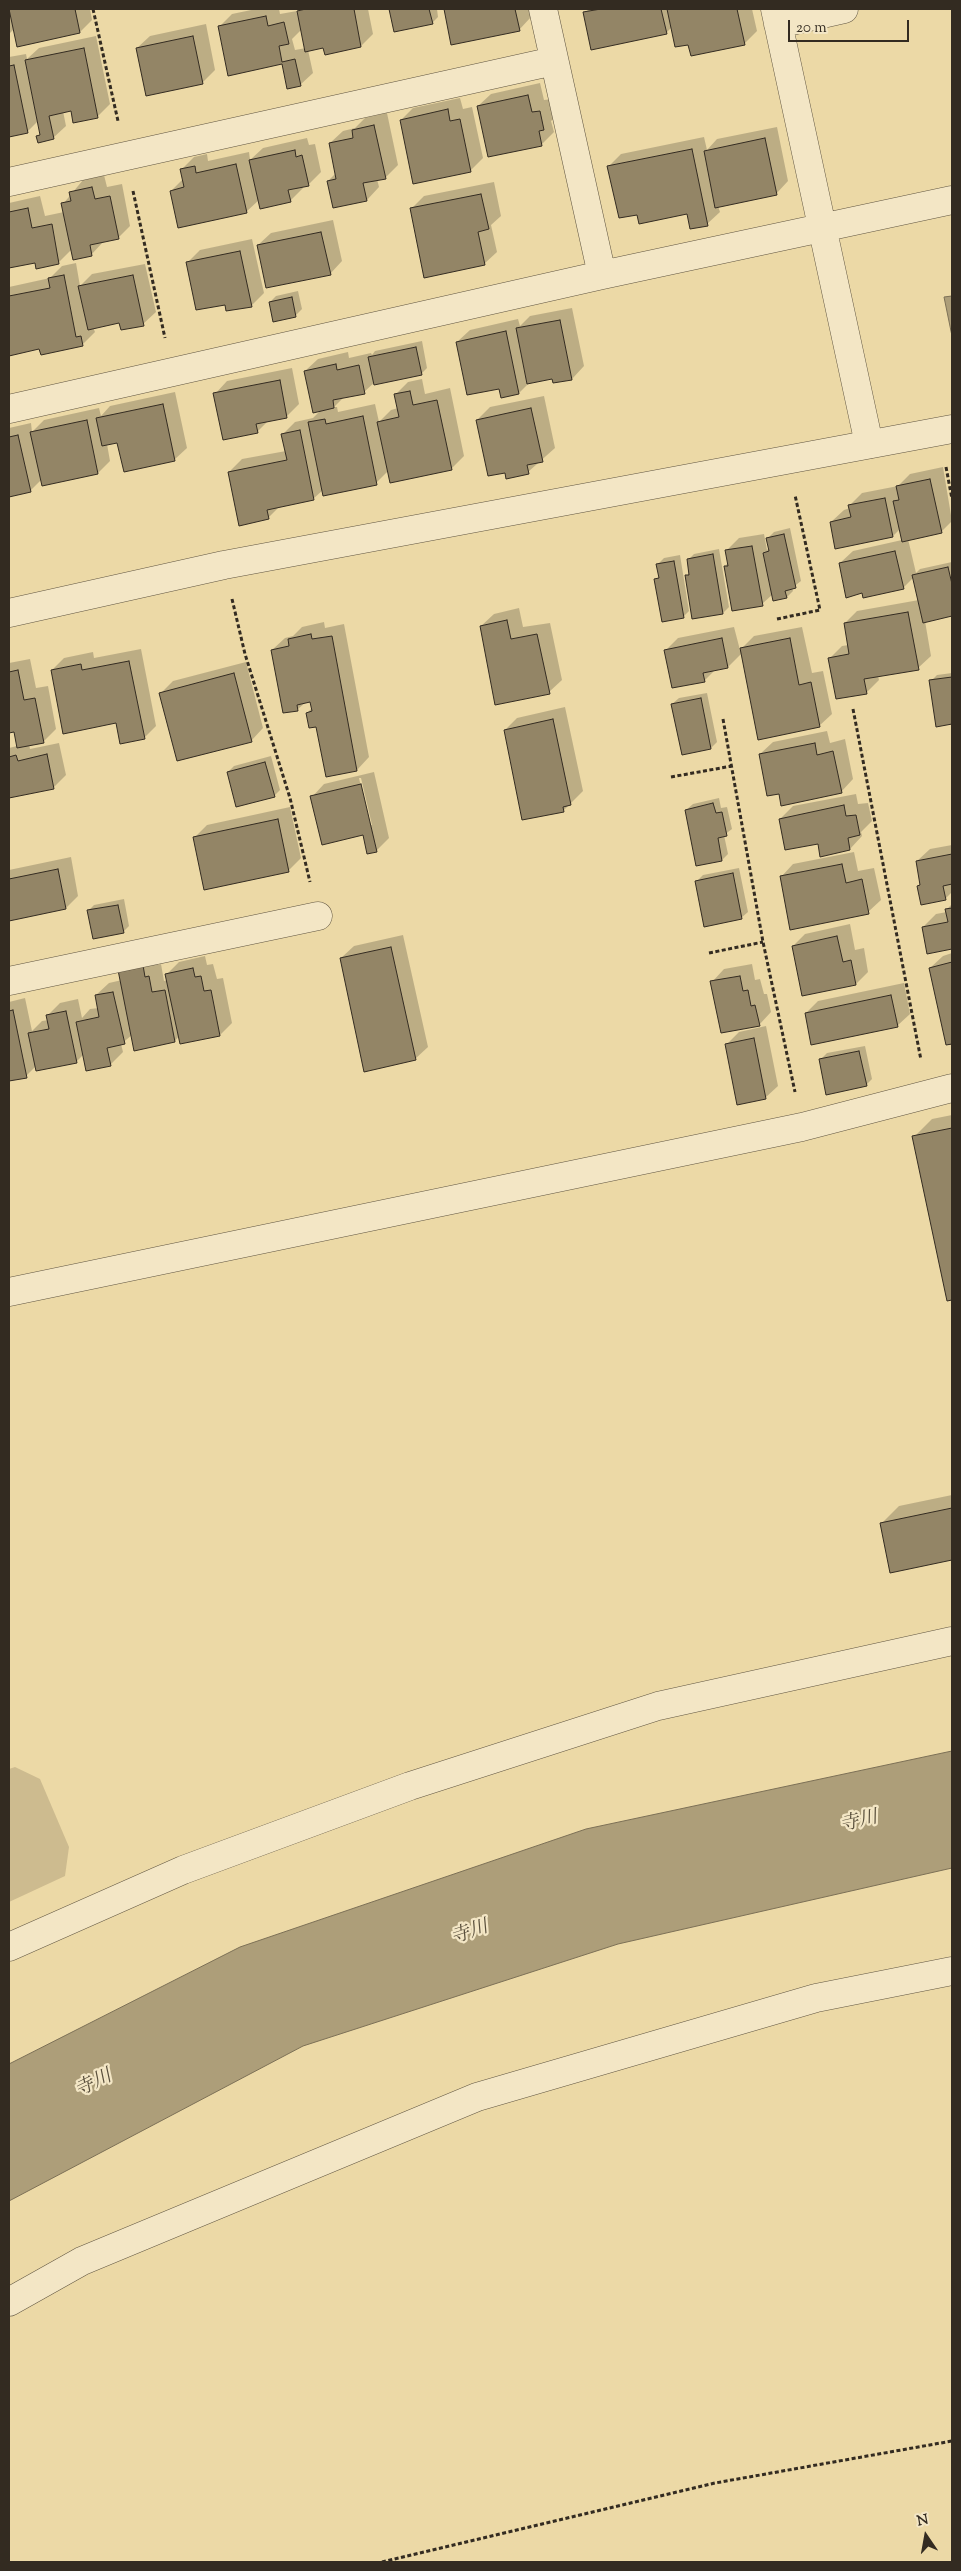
<!DOCTYPE html>
<meta charset="utf-8">
<style>
body{margin:0}
#map{position:relative;width:961px;height:2571px;overflow:hidden;background:#ecd9a6;font-family:"Sorts Mill Goudy",serif}
canvas{display:block}
.frame{position:absolute;inset:0;border:10px solid #332b21;pointer-events:none}
.north{position:absolute;left:901px;top:2511px;width:50px;height:50px;-webkit-text-stroke:4px #f3e6c5;paint-order:stroke;rotate:348deg;font-size:14px;font-weight:700;line-height:20px;text-align:center;color:#332b21}
.north::after{content:'';display:block;margin:auto;width:18px;height:22px;background:#332b21;clip-path:polygon(50% 0,100% 100%,50% 72%,0 100%)}
.scale{position:absolute;left:788px;top:20px;width:121px;height:22px;box-sizing:border-box;border:2px solid #332b21;border-top:0;padding-left:6px;font-size:15px;line-height:18px;white-space:nowrap;color:#332b21;-webkit-text-stroke:4px #f3e6c5;paint-order:stroke}
</style>
<div id="map">
<canvas width="961" height="2571"></canvas>
<div class="frame"></div>
<div class="north">N</div>
<div class="scale">20 m</div>
</div>
<script>
const ctx = document.querySelector('canvas').getContext('2d');
ctx.lineJoin = 'round';
function paint(path, color) { ctx.fillStyle = color; ctx.fill(path, 'evenodd'); }
const poly = rows => new Path2D(rows.map(r => 'M' + r).join(''));
function strokePath(path, color, width, dash) { ctx.strokeStyle = color; ctx.lineWidth = width; ctx.lineCap = dash ? 'butt' : 'round'; ctx.setLineDash(dash || []); ctx.stroke(path); }
function label(font, color, halo, rows, align = 'center') {
  ctx.font = font + ' "Sorts Mill Goudy","Noto Serif JP",serif'; ctx.lineWidth = 4.5; ctx.setLineDash([]); ctx.textBaseline = 'middle'; ctx.strokeStyle = halo; ctx.fillStyle = color; for (const [text, x, y, turn = 0] of rows) {
    ctx.save(); ctx.translate(x, y); ctx.rotate((+turn || 0) * Math.PI / 180); ctx.textAlign = isNaN(turn) ? turn : align; if (halo) ctx.strokeText(text, 0, 0); ctx.fillText(text, 0, 0); ctx.restore();
  }
}
paint(poly([
 [15,1767,40,1779,69,1847,65,1876,9,1902,9,1769]
]), '#cdbb8f');
const water = poly([
 [952,296,952,336,944,297,952,296],
 [952,1751,952,1868,618,1944,303,2046,9,2201,9,2064,240,1947,586,1829,952,1751]
]);
paint(water, '#ad9e79');
strokePath(water, '#7c7056', 1);
paint(poly([
 [9,9,90,9,92,20,80,32,18,45,14,29,9,34],
 [256,9,279,9,280,14,297,11,297,13,301,9,368,9,373,34,361,46,324,47,308,50,313,73,300,85,283,63,220,26,232,14],
 [302,29,306,48,295,50,292,39],
 [391,9,437,9,438,17,432,23,395,31],
 [445,9,530,9,531,17,519,30,452,43],
 [589,9,752,9,757,31,744,44,689,43,672,27,666,33,585,13],
 [206,24,215,70,202,83,137,48,150,36],
 [96,36,110,104,98,116,74,121,72,110,63,111,66,126,53,138,38,137,41,133,38,121,27,132,9,136,9,57,26,54,27,59,39,48],
 [540,83,544,100,552,99,556,117,551,121,554,132,541,145,478,106,491,94],
 [460,98,463,109,472,107,483,158,470,171,401,120,413,108],
 [387,113,398,165,385,178,377,179,379,187,367,200,328,181,336,173,330,143,343,131,355,128,365,118],
 [777,127,788,181,776,194,718,206,720,212,707,224,609,166,621,154,704,137,707,150,717,139],
 [307,138,309,145,315,144,321,172,308,185,302,186,303,188,290,201,259,200,246,212,171,191,184,178,182,169,194,157,207,154,208,161,249,152,250,160,263,148],
 [104,175,107,187,122,184,130,226,118,238,104,241,91,255,72,249,59,262,37,267,36,261,9,267,9,203,40,196,45,216,64,212,63,204,83,180],
 [494,182,501,216,491,225,497,252,484,264,411,209,424,196],
 [333,220,342,261,330,274,258,245,271,233],
 [252,239,264,293,251,306,226,303,187,263,200,250],
 [76,263,80,286,92,274,145,264,156,312,143,324,120,322,93,327,95,332,82,345,40,348,9,354,9,287,50,278,62,266],
 [298,291,302,309,296,315,270,302,276,296],
 [572,308,584,366,572,379,553,378,530,382,519,393,500,388,457,342,470,330,518,319,520,326,530,316],
 [422,341,427,368,421,374,375,382,364,392,344,397,334,407,337,407,338,412,375,404,379,422,391,410,398,408,395,395,408,382,422,379,425,394,450,388,464,456,451,469,388,471,376,483,323,490,313,499,280,506,268,518,229,472,242,459,286,451,283,434,295,422,313,418,321,410,305,371,318,359,348,352,349,358,371,353,372,355,375,351],
 [292,368,299,404,287,416,269,420,257,432,215,394,227,381],
 [175,392,187,448,174,460,118,441,107,444,110,461,98,473,43,484,42,479,30,491,9,495,9,428,31,423,32,432,44,420,99,408,101,416,110,406],
 [544,396,555,448,528,472,506,471,477,420,490,407],
 [943,467,952,521,941,532,908,539,916,573,920,569,952,562,952,615,925,621,931,656,918,668,878,676,879,680,866,693,830,658,842,646,849,645,845,623,857,611,919,600,914,577,903,588,863,592,840,563,853,551,902,540,900,529,893,536,831,522,844,510,850,508,850,505,862,493,898,486,910,474],
 [790,528,801,581,792,588,793,591,787,597,773,594,762,604,725,566,729,562,726,551,739,538,764,534,767,550,770,547,768,538,774,532],
 [719,549,729,607,723,613,687,576,690,572,688,560,694,554],
 [680,555,689,611,683,617,656,580,660,576,658,564,664,558],
 [519,608,523,627,550,623,562,680,549,692,481,626,494,614],
 [324,622,325,628,344,624,369,757,357,770,327,776,317,725,307,713,312,708,311,701,306,702,298,709,284,712,272,650,285,638,293,636,302,627],
 [734,627,740,650,754,636,802,627,812,673,823,671,832,714,819,726,742,653,728,667,715,670,704,681,666,650,678,638],
 [141,649,156,726,144,738,117,722,52,670,64,658,93,652,94,658],
 [30,659,36,688,48,686,56,729,44,741,29,744,30,749,59,743,66,775,53,788,9,797,9,748,17,746,15,730,9,732,9,663],
 [246,662,263,728,251,741,161,693,173,681],
 [952,673,952,723,937,725,931,681,937,675],
 [707,693,717,742,711,748,682,754,672,704,679,698],
 [565,707,583,791,563,811,505,730,517,718],
 [827,731,830,743,845,739,853,779,841,792,780,792,760,754,773,742],
 [271,756,280,790,274,796,228,772,234,766],
 [374,772,389,838,377,850,368,852,363,834,312,797,324,784],
 [359,778,361,778,372,825,370,825],
 [856,794,858,804,868,803,872,821,861,832,862,836,850,849,819,843,780,819,793,806],
 [719,798,721,808,727,807,732,829,724,835,728,854,722,860,686,810,693,804],
 [290,807,301,858,289,870,205,888,195,837,207,825],
 [952,845,952,892,945,899,918,886,921,883,917,861,930,849],
 [854,852,858,871,874,868,881,900,868,912,781,877,793,864],
 [71,857,78,896,66,908,9,920,9,870],
 [739,868,748,912,741,918,697,881,703,875],
 [124,899,129,926,123,932,88,911,94,905],
 [952,904,952,947,928,952,923,927,936,914,947,912,947,909],
 [850,924,855,950,864,948,868,972,856,984,793,946,805,934],
 [403,935,428,1047,415,1059,341,958,354,946],
 [155,953,158,965,161,964,164,981,168,980,167,974,179,962,205,956,207,965,213,964,217,979,223,978,232,1023,220,1035,179,1036,175,1041,132,1035,121,1044,123,1052,110,1065,84,1054,76,1062,36,1066,26,1076,9,1080,9,1002,25,998,32,1031,42,1021,49,1020,48,1015,60,1003,78,999,82,1018,90,1009,99,1008,96,995,109,983,122,980],
 [952,953,952,1043,947,1044,930,968,943,956],
 [752,964,755,980,760,979,764,994,767,994,771,1012,759,1025,712,982,724,969],
 [904,983,910,1014,897,1026,806,1013,818,1001],
 [766,1026,778,1086,765,1098,726,1045,739,1032],
 [865,1046,872,1079,866,1085,820,1060,827,1053],
 [952,1115,952,1299,948,1300,914,1137,932,1119],
 [952,1495,952,1559,891,1571,881,1524,899,1506]
]), '#0003');
const building = poly([
 [9,9,75,9,80,33,17,47,9,9],
 [306,9,354,9,361,47,325,55,323,48,305,52,297,11,306,9],
 [389,9,429,9,433,24,394,32,389,9],
 [444,9,515,9,520,31,451,45,444,9],
 [601,9,661,9,667,34,591,50,583,12,601,9],
 [667,9,737,9,745,45,691,56,688,45,675,47,667,9],
 [266,16,268,26,284,22,289,44,279,46,282,62,295,59,301,86,287,89,282,64,228,76,218,26,266,16],
 [193,36,203,84,146,96,136,48,193,36],
 [84,48,98,118,73,123,71,111,49,116,54,139,38,143,36,136,40,135,25,60,84,48],
 [14,65,28,133,9,137,9,66,14,65],
 [528,95,532,112,540,111,544,130,539,131,542,146,488,157,477,106,528,95],
 [448,109,450,121,460,119,471,172,413,184,400,120,448,109],
 [374,125,386,179,363,183,367,201,333,208,327,181,336,179,329,143,353,138,352,130,374,125],
 [765,138,777,195,715,208,704,151,765,138],
 [692,149,708,226,690,229,687,214,639,224,637,215,619,218,607,166,692,149],
 [295,150,296,157,302,155,309,186,288,190,291,202,260,209,249,160,295,150],
 [236,164,247,213,178,228,170,191,184,187,180,169,195,166,196,173,236,164],
 [92,187,95,199,110,196,119,239,90,245,92,256,73,260,61,203,71,201,69,192,92,187],
 [481,194,489,229,478,232,485,265,424,278,410,208,481,194],
 [28,208,32,228,52,224,59,264,36,269,35,263,9,268,9,212,28,208],
 [321,232,331,275,266,288,257,245,321,232],
 [240,251,252,307,226,311,225,305,196,310,186,262,240,251],
 [64,275,76,337,81,336,83,346,41,355,39,349,9,356,9,296,50,288,48,278,64,275],
 [133,275,144,326,121,330,119,323,88,330,78,286,133,275],
 [292,297,296,317,273,322,269,302,292,297],
 [560,320,572,380,553,383,552,379,527,384,516,328,560,320],
 [506,331,519,394,501,398,499,389,467,395,456,342,506,331],
 [416,347,422,375,374,385,368,357,416,347],
 [336,364,337,370,359,365,365,394,333,400,334,408,313,413,304,371,336,364],
 [280,380,287,418,256,424,258,433,223,440,213,393,280,380],
 [410,391,413,405,437,400,452,470,390,483,377,422,399,417,394,394,410,391],
 [163,404,175,461,124,472,117,443,102,446,96,418,163,404],
 [531,408,543,462,527,465,529,474,506,479,505,473,488,476,476,420,531,408],
 [363,416,377,485,323,496,308,422,325,419,326,424,363,416],
 [87,420,98,474,42,486,30,432,87,420],
 [300,430,314,500,267,510,269,519,239,526,228,472,287,460,281,434,300,430],
 [18,435,31,492,9,497,9,437,18,435],
 [930,479,942,533,902,542,893,501,899,500,896,486,930,479],
 [885,498,893,537,835,549,830,522,851,517,848,505,885,498],
 [784,534,796,588,785,591,787,598,773,601,763,553,769,551,766,538,784,534],
 [752,546,763,606,732,611,724,566,728,566,725,550,752,546],
 [895,551,904,589,863,598,862,593,846,598,839,563,895,551],
 [713,554,723,614,692,619,685,575,689,575,687,559,713,554],
 [674,561,684,618,662,622,654,579,659,578,656,564,674,561],
 [948,567,952,584,952,616,923,623,912,575,948,567],
 [908,612,919,670,864,679,867,694,836,699,828,658,849,654,844,623,908,612],
 [507,620,511,639,537,634,550,694,495,705,480,626,507,620],
 [311,634,312,639,332,636,357,771,326,777,316,727,309,728,306,713,312,711,310,702,297,705,298,711,283,713,271,650,289,646,288,639,311,634],
 [722,638,728,668,703,673,705,682,672,688,664,650,722,638],
 [790,638,799,685,811,682,820,727,758,740,740,648,790,638],
 [129,661,145,739,120,744,116,723,63,734,51,670,81,664,82,670,129,661],
 [18,670,24,700,35,698,44,743,17,748,14,732,9,733,9,672,18,670],
 [234,673,252,742,177,761,159,693,234,673],
 [952,677,952,724,936,727,929,680,952,677],
 [701,698,711,749,682,755,671,704,701,698],
 [553,719,571,805,563,807,564,812,522,820,504,730,553,719],
 [815,743,817,755,833,751,842,793,781,806,779,794,767,796,759,754,815,743],
 [47,754,54,789,9,798,9,757,16,755,18,761,47,754],
 [265,762,275,797,236,807,227,772,265,762],
 [361,784,377,852,367,854,363,835,322,845,310,796,361,784],
 [713,803,716,813,722,812,727,836,718,838,722,861,696,866,685,810,713,803],
 [844,805,846,816,856,815,860,835,848,838,850,850,820,857,818,844,785,850,779,819,844,805],
 [278,819,289,872,204,890,193,837,278,819],
 [952,854,952,884,943,886,946,900,921,905,917,886,920,885,916,861,952,854],
 [842,864,846,883,862,879,869,914,790,930,780,876,842,864],
 [58,869,66,909,9,921,9,879,58,869],
 [733,873,742,919,704,927,695,881,733,873],
 [118,905,124,933,93,939,87,910,118,905],
 [952,908,952,949,927,954,922,927,948,922,945,909,952,908],
 [837,936,843,962,851,960,856,985,802,996,792,946,837,936],
 [391,947,416,1060,364,1072,340,958,391,947],
 [952,962,952,1044,946,1045,929,968,952,962],
 [143,965,145,977,149,976,152,992,165,990,175,1042,134,1051,118,970,143,965],
 [193,968,195,977,201,976,204,991,211,990,220,1036,180,1044,165,974,193,968],
 [740,976,743,991,748,990,751,1006,755,1005,760,1026,721,1033,710,981,740,976],
 [113,992,125,1044,107,1048,111,1066,86,1071,76,1022,99,1017,95,995,113,992],
 [891,995,898,1027,811,1045,805,1013,891,995],
 [13,1010,27,1078,9,1081,9,1011,13,1010],
 [66,1011,77,1063,36,1071,28,1033,49,1029,46,1015,66,1011],
 [754,1038,766,1099,737,1105,725,1044,754,1038],
 [859,1051,867,1086,826,1095,819,1059,859,1051],
 [952,1128,952,1300,947,1301,912,1136,952,1128],
 [952,1508,952,1560,890,1573,880,1523,952,1508]
]);
paint(building, '#938566');
strokePath(building, '#332b21', 1);
const minor = poly([
 [543,9,602,275],
 [775,9,869,444],
 [778,24,844,9],
 [9,182,554,61],
 [9,409,602,275,952,200],
 [9,981,318,916],
 [9,1292,802,1127,952,1088],
 [9,1947,183,1870,410,1786,658,1706,952,1641],
 [9,2302,82,2261,477,2097,816,1998,952,1971]
]);
const tertiary = poly([
 [9,613,224,565,952,429]
]);
strokePath(minor, '#615642', 29);
strokePath(tertiary, '#615642', 29);
strokePath(poly([
 [93,9,118,121],
 [133,191,165,338],
 [946,467,952,499],
 [232,599,245,654,290,798,310,882],
 [777,619,820,610,795,495],
 [853,709,921,1060],
 [723,719,763,942,795,1092],
 [671,777,732,766],
 [709,953,763,942],
 [382,2562,715,2483,952,2441]
]), '#332b21', 3, [4, 2.5]);
strokePath(minor, '#f3e6c5', 28);
strokePath(tertiary, '#f3e6c5', 28);
label('italic 19px', '#584e3b', '#f3e6c5', [
 ["寺川",859,1823,-13],
 ["寺川",470,1934,-19],
 ["寺川",94,2085,-26]
]);
</script>
